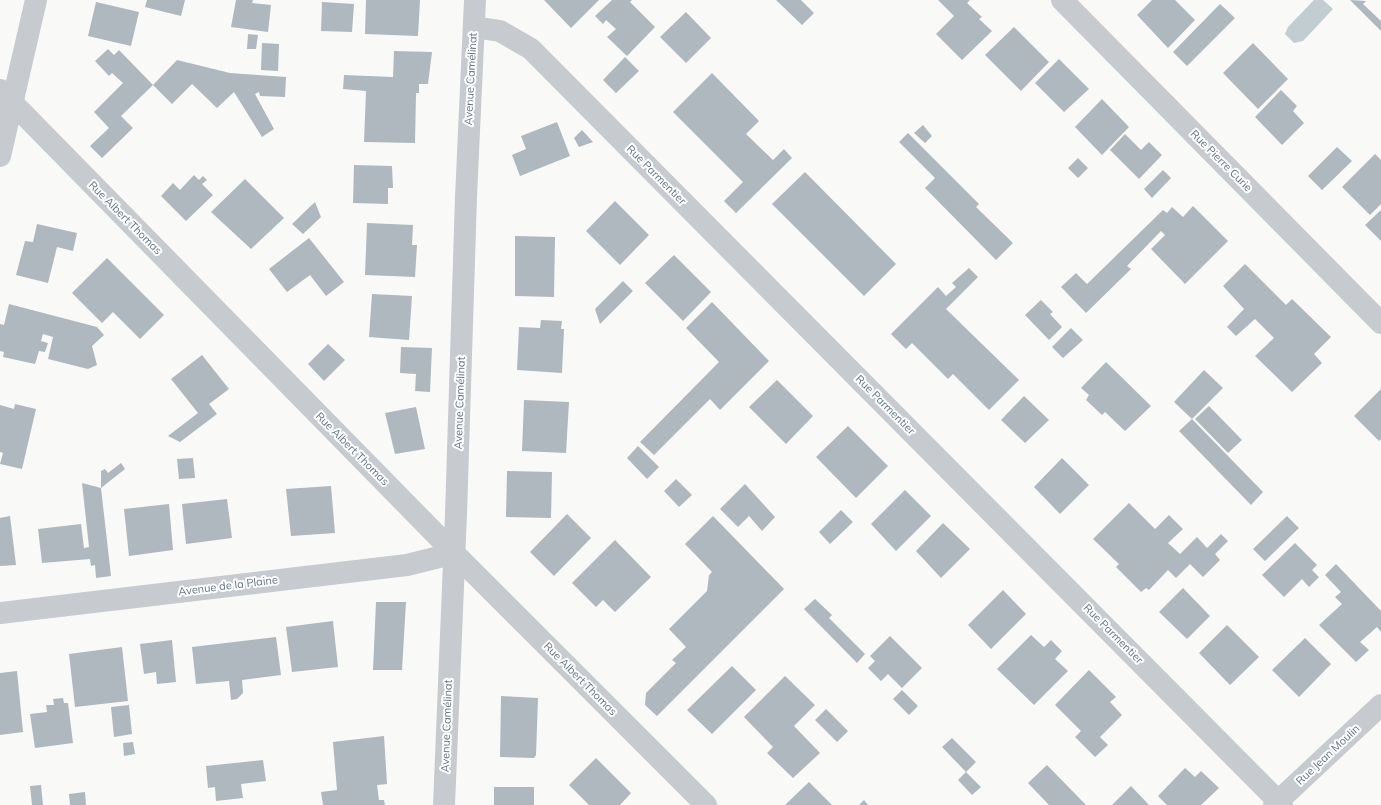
<!DOCTYPE html>
<meta charset="utf-8">
<style>
body{margin:0}
canvas{display:block;background:#f9f9f7}
</style>
<canvas width="1381" height="805"></canvas>
<script>
const ctx = document.querySelector('canvas').getContext('2d');
ctx.lineJoin = 'round';
function paint(path, color) { ctx.fillStyle = color; ctx.fill(path, 'evenodd'); }
const poly = rows => new Path2D(rows.map(r => 'M' + r).join(''));
function strokePath(path, color, width, dash) { ctx.strokeStyle = color; ctx.lineWidth = width; ctx.lineCap = dash ? 'butt' : 'round'; ctx.setLineDash(dash || []); ctx.stroke(path); }
function label(font, color, halo, rows, align = 'center') {
  ctx.font = font + ' Mulish,sans-serif'; ctx.lineWidth = 4; ctx.setLineDash([]); ctx.textBaseline = 'middle'; ctx.strokeStyle = halo; ctx.fillStyle = color; for (const [text, x, y, turn = 0] of rows) {
    ctx.save(); ctx.translate(x, y); ctx.rotate((+turn || 0) * Math.PI / 180); ctx.textAlign = isNaN(turn) ? turn : align; if (halo) ctx.strokeText(text, 0, 0); ctx.fillText(text, 0, 0); ctx.restore();
  }
}
paint(poly([
 [1314,0,1323,0,1333,9,1303,41,1294,43,1285,34,1288,27]
]), '#c2cdd2');
paint(poly([
 [147,0,185,0,181,16,145,7],
 [236,0,253,0,252,3,271,5,268,32,231,27],
 [366,0,420,0,418,36,365,34],
 [544,0,599,0,571,28],
 [612,0,632,0,630,2,655,27,627,56,607,37,616,29,606,20,603,24,595,16],
 [776,0,801,0,814,13,802,25],
 [938,0,970,0,967,3,982,17,979,19,992,31,962,60,936,34,954,16],
 [1152,0,1175,0,1195,20,1168,48,1137,15],
 [1350,0,1366,1,1363,4,1381,21,1381,31],
 [96,2,139,12,131,46,88,36],
 [322,2,354,4,352,32,321,31],
 [1220,4,1235,18,1187,66,1173,52],
 [686,12,711,38,686,63,660,37],
 [1014,27,1049,62,1021,91,985,55],
 [248,34,258,35,256,49,247,49],
 [262,43,279,44,278,71,261,70],
 [1253,43,1288,79,1258,109,1223,73],
 [108,49,114,55,119,50,153,85,177,60,230,73,286,77,285,97,260,96,259,92,255,94,274,129,262,137,234,92,217,108,192,84,172,104,153,85,121,116,133,128,102,158,90,146,109,128,94,112,123,83,112,73,109,76,95,61],
 [394,51,432,52,428,84,419,84,419,93,416,93,415,143,364,142,366,91,343,89,344,75,393,77],
 [625,57,639,71,616,93,603,80],
 [1059,59,1089,89,1064,112,1035,83],
 [712,73,759,121,746,134,747,135,773,160,784,149,792,158,736,213,724,201,743,182,673,112],
 [1281,90,1297,106,1293,111,1304,123,1282,145,1255,117],
 [1102,99,1129,127,1102,155,1075,127],
 [557,122,570,156,520,176,512,155,526,149,521,136],
 [923,125,932,136,925,143,914,133],
 [582,130,593,142,579,147,574,138],
 [908,133,979,204,976,207,1013,243,996,260,925,188,935,178,899,142],
 [1125,134,1141,150,1149,142,1162,155,1139,179,1110,150],
 [1337,147,1352,161,1322,190,1308,176],
 [1375,154,1381,160,1381,204,1370,215,1342,187],
 [1078,158,1088,168,1078,178,1068,168],
 [354,165,392,166,393,188,388,188,388,204,353,203],
 [1163,170,1171,178,1152,198,1144,189],
 [805,172,896,264,864,296,772,204],
 [194,175,199,180,203,176,207,180,202,184,213,195,186,221,161,196,173,183,180,190],
 [245,179,284,218,251,249,211,212],
 [615,201,649,235,620,265,586,231],
 [315,202,321,217,303,234,292,224],
 [1193,206,1228,241,1185,284,1151,249,1165,235,1161,231,1127,266,1131,269,1086,313,1061,287,1076,273,1087,284,1163,210,1167,213,1172,207,1183,217],
 [1381,210,1381,241,1365,225],
 [367,223,413,225,412,245,417,245,415,277,365,275],
 [37,224,77,233,73,251,57,247,48,283,16,275,25,241,33,242],
 [515,236,555,237,554,297,515,296],
 [309,238,344,282,326,296,310,275,287,292,269,269],
 [674,255,711,292,683,321,645,283],
 [107,258,164,315,140,339,113,312,102,323,72,293],
 [1245,264,1286,305,1292,299,1331,337,1314,354,1322,363,1292,392,1255,356,1274,338,1255,319,1236,336,1227,327,1244,309,1223,286],
 [969,268,978,277,946,309,1019,380,989,410,953,374,948,379,912,343,906,349,891,334,938,287,946,296,956,287,952,283],
 [623,281,633,291,600,324,595,309],
 [372,294,412,296,409,340,369,337],
 [1041,300,1053,312,1050,314,1062,327,1049,340,1025,315],
 [712,302,769,361,720,410,710,399,654,455,640,442,719,362,686,328],
 [9,304,97,327,104,335,92,346,97,365,88,369,48,359,53,337,43,334,41,341,48,343,45,352,39,351,35,364,3,357,4,352,0,351,0,324,4,325],
 [541,320,562,321,561,329,564,329,562,373,517,370,519,327,540,328],
 [1071,328,1083,340,1063,358,1052,347],
 [328,344,345,360,324,381,308,364],
 [401,347,432,348,430,392,415,391,416,374,400,373],
 [202,355,229,389,209,404,217,414,180,442,168,436,198,413,171,379],
 [1106,362,1151,406,1125,431,1105,412,1102,415,1086,400,1089,395,1081,388],
 [1204,370,1223,388,1192,419,1174,402],
 [777,380,813,416,786,444,749,407],
 [1381,389,1381,439,1379,441,1354,416],
 [1024,396,1049,420,1025,443,1001,420],
 [524,400,569,402,566,453,522,451],
 [15,404,36,409,22,469,0,464,3,453,0,452,0,405,14,409],
 [1209,406,1242,440,1228,453,1195,419],
 [416,407,425,449,395,454,385,413],
 [1192,419,1263,492,1251,505,1179,431],
 [848,426,888,466,856,498,816,457],
 [638,446,659,467,647,479,627,458],
 [193,458,195,478,179,479,177,459],
 [1062,458,1089,485,1060,514,1034,487],
 [121,463,125,469,101,488,101,471,105,469,108,473],
 [507,471,552,472,551,518,506,517],
 [676,479,692,495,679,507,664,491],
 [82,483,101,488,111,576,96,578,95,565,91,566,90,559,42,563,38,529,81,524,84,548,89,547],
 [745,484,775,517,762,531,749,516,738,527,720,509],
 [331,486,335,533,291,536,286,489],
 [905,490,931,516,896,551,871,524],
 [227,499,232,538,186,544,182,504],
 [1129,503,1155,529,1169,515,1183,529,1168,543,1180,554,1197,537,1207,548,1221,534,1228,541,1215,554,1220,560,1203,577,1190,564,1176,578,1168,570,1149,590,1146,588,1141,592,1116,567,1119,564,1093,539],
 [169,504,173,550,129,556,124,509],
 [841,510,853,522,830,544,819,532],
 [567,514,591,538,554,576,530,552],
 [10,516,16,565,0,566,0,518],
 [713,516,784,589,657,716,645,705,646,693,676,663,672,660,686,647,669,629,707,591,709,575,712,572,685,544],
 [1287,516,1299,528,1265,561,1253,549],
 [943,523,970,549,941,578,916,551],
 [615,540,651,577,615,612,603,600,596,607,572,583],
 [1295,543,1317,565,1312,570,1319,577,1309,587,1302,579,1284,597,1262,575],
 [1336,564,1381,611,1381,632,1377,627,1360,642,1369,650,1356,662,1319,625,1342,604,1335,597,1341,592,1325,575],
 [1183,588,1210,616,1187,639,1159,612],
 [1003,590,1026,614,991,649,968,625],
 [815,599,832,615,829,618,865,654,857,663,804,609],
 [376,602,406,602,402,670,373,670],
 [333,621,338,667,292,672,286,627],
 [1227,625,1259,657,1230,685,1199,653],
 [1031,635,1044,647,1051,640,1062,651,1055,659,1068,671,1034,705,997,669],
 [890,636,922,668,902,688,888,674,881,681,868,668,875,661,870,656],
 [276,637,281,675,242,680,243,693,237,699,231,700,229,681,196,684,192,647],
 [1305,638,1331,664,1299,697,1272,670],
 [172,640,176,682,157,684,156,672,144,674,140,644],
 [122,647,128,701,75,707,69,654],
 [732,666,756,690,712,734,687,710],
 [1089,670,1116,697,1110,702,1122,715,1100,737,1108,745,1095,757,1075,737,1081,731,1055,705],
 [17,671,23,732,0,735,0,673],
 [785,676,815,705,794,726,820,753,793,778,767,753,773,747,744,717],
 [902,690,918,706,909,715,893,699],
 [501,696,538,698,536,755,534,758,500,757],
 [63,698,64,703,68,703,73,743,35,748,30,714,47,712,46,705,54,705,53,699],
 [129,705,132,734,114,737,111,707],
 [826,709,848,731,837,742,815,720],
 [384,736,387,784,377,785,379,800,384,800,385,805,323,805,321,792,337,790,333,742],
 [952,738,976,762,966,772,981,787,972,795,958,780,966,772,942,747],
 [133,742,135,754,124,756,123,743],
 [596,758,631,793,620,805,589,805,569,785],
 [263,760,266,781,241,784,243,798,216,801,215,787,208,788,206,766],
 [1047,765,1086,805,1049,805,1028,783],
 [1185,768,1195,777,1201,771,1219,788,1201,805,1167,805,1158,796],
 [809,782,832,805,785,805],
 [41,785,43,805,32,805,30,786],
 [1131,786,1149,805,1112,805],
 [494,787,534,787,534,805,494,805],
 [85,792,86,805,70,805,69,794],
 [864,800,868,805,859,805]
]), '#afb8be');
strokePath(poly([
 [1062,0,1381,323],
 [474,27,500,31,531,49,1282,805],
 [0,90,464,563,706,805],
 [0,156,36,0],
 [0,613,407,565,455,553],
 [444,805,456,514,466,197,475,0],
 [1274,805,1381,705]
]), '#c7cbcf', 22);
label('11px', '#627484', '#fff', [
 ["Avenue Camélinat",471,79,-87],
 ["Rue Pierre Curie",1221,161,45],
 ["Rue Parmentier",656,175,45],
 ["Rue Albert Thomas",125,218,45],
 ["Avenue Camélinat",460,403,-88],
 ["Rue Parmentier",885,405,45],
 ["Rue Albert Thomas",352,449,45],
 ["Avenue de la Plaine",228,586,-7],
 ["Rue Parmentier",1113,634,45],
 ["Rue Albert Thomas",580,679,45],
 ["Avenue Camélinat",447,726,-88],
 ["Rue Jean Moulin",1328,755,-43]
]);
</script>
